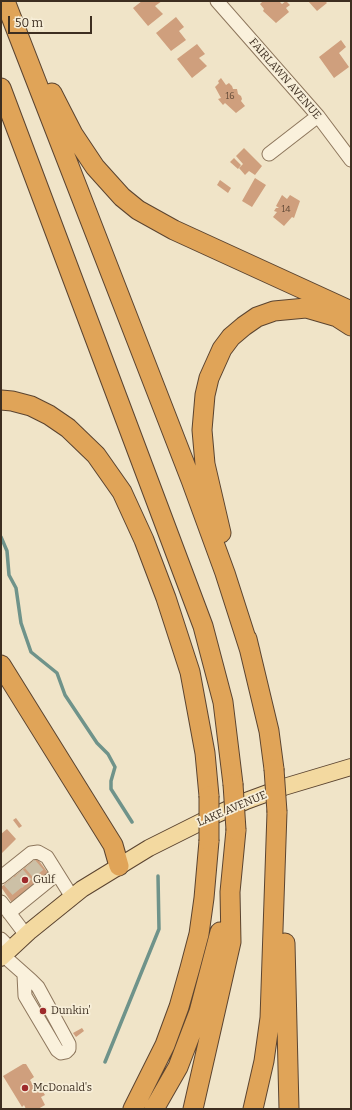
<!DOCTYPE html>
<style>
body{margin:0}
#map{position:relative;width:352px;height:1110px;overflow:hidden;background:#f0e4c8;font-family:Bitter,serif}
canvas{display:block}
.frame{position:absolute;inset:0;border:2px solid #3d2e20;pointer-events:none}
.scale{position:absolute;left:8px;top:16px;width:84px;height:18px;box-sizing:border-box;border:2px solid #3d2e20;border-top:0;padding-left:5px;font-size:12px;line-height:14px;white-space:nowrap;color:#3d2e20;-webkit-text-stroke:3px #f7eed8;paint-order:stroke}
</style>
<div id="map">
<canvas width="352" height="1110"></canvas>
<div class="frame"></div>
<div class="scale">50 m</div>
</div>
<script>
const ctx = document.querySelector('canvas').getContext('2d');
ctx.lineJoin = 'round';
const poly = rows => new Path2D(rows.map(r => 'M' + r).join(''));
function strokePath(path, color, width, dash) { ctx.strokeStyle = color; ctx.lineWidth = width; ctx.lineCap = dash ? 'butt' : 'round'; ctx.setLineDash(dash || []); ctx.stroke(path); }
function paint(path, color) { ctx.fillStyle = color; ctx.fill(path, 'evenodd'); }
function label(font, color, halo, rows, align = 'center') {
  ctx.font = font + ' Bitter,serif'; ctx.lineWidth = 3.5; ctx.setLineDash([]); ctx.textBaseline = 'middle'; ctx.strokeStyle = halo; ctx.fillStyle = color; for (const [text, x, y, turn = 0] of rows) {
    ctx.save(); ctx.translate(x, y); ctx.rotate((+turn || 0) * Math.PI / 180); ctx.textAlign = isNaN(turn) ? turn : align; if (halo) ctx.strokeText(text, 0, 0); ctx.fillText(text, 0, 0); ctx.restore();
  }
}
strokePath(poly([
 [1,537,7,551,9,575,16,588,21,623,31,652,57,673,65,695,97,743,108,754,115,767,111,781,111,789,132,822],
 [105,1062,159,929,158,876]
]), '#6f938a', 3.5);
paint(poly([
 [142,1,162,1,155,6,163,14,148,26,133,8],
 [263,1,279,1,282,4,286,1,290,5,286,8,289,12,276,23,263,11,264,9,260,4],
 [308,1,325,1,327,3,317,11],
 [176,17,184,27,179,31,186,40,171,51,156,33],
 [341,40,346,47,339,53,349,67,334,78,319,57],
 [197,44,205,54,199,58,207,66,192,78,177,59],
 [221,78,226,85,229,83,232,86,233,89,237,89,238,94,241,96,242,99,241,101,245,106,236,113,225,103,223,105,218,99,221,98,215,87,219,83,218,81],
 [244,148,262,166,255,175,249,171,245,175,239,168,243,164,236,156],
 [234,158,241,165,238,169,230,162],
 [255,178,266,185,252,207,242,201],
 [220,180,231,188,228,193,217,185],
 [282,195,287,199,290,195,300,201,294,218,292,217,284,226,273,217,277,212,274,211,276,208,279,208,276,206],
 [16,818,22,826,19,828,13,820],
 [7,829,16,839,1,854,1,834],
 [37,858,48,873,12,903,1,887],
 [82,1028,84,1031,76,1037,73,1033],
 [23,1064,26,1064,34,1077,30,1080,34,1087,38,1084,45,1095,41,1097,45,1105,38,1109,26,1109,24,1105,22,1107,3,1076]
]), '#cf9f7d');
strokePath(poly([
 [30,864,42,878],
 [18,874,30,887],
 [9,881,21,895]
]), '#ccc0a6', 13, [13, 6]);
const minor = poly([
 [217,1,318,116,351,160],
 [269,154,318,116],
 [1,877,31,853,38,852,47,857,72,897],
 [1,902,26,935],
 [9,913,57,874],
 [1,939,11,949],
 [4,956,31,980,38,987,69,1044,69,1049,66,1052,61,1053,57,1050,25,996,24,975]
]);
const major = poly([
 [1,958,30,931,82,889,149,848,211,817,246,801,284,787,351,767]
]);
const highway = poly([
 [5,1,191,480,225,573,250,651],
 [1,88,203,626,223,702,233,784],
 [52,93,73,134,95,167,122,197,138,210,174,230,351,311],
 [1,400,12,401,31,406,49,415,68,428,96,455,122,492,144,540,166,598,190,672,205,753,209,796],
 [221,533,205,464,202,430,205,395,209,378,222,349,231,337,244,326,257,317,274,311,306,308,337,317,351,326],
 [247,639,269,731,274,769],
 [1,665,113,845,119,866],
 [285,943,289,1109],
 [133,1109,165,1045,179,1007,190,968,199,934,204,898,209,841],
 [154,1109,178,1067,199,1012,220,932],
 [193,1109,231,942,230,892,236,830],
 [253,1109,264,1061,270,1018,277,812]
]);
strokePath(minor, '#8d765c', 15);
strokePath(major, '#5b4430', 18);
strokePath(highway, '#5b4430', 21);
strokePath(minor, '#faf1dc', 13);
strokePath(major, '#f3d9a0', 16);
strokePath(highway, '#e0a458', 19);
const highwayBridge = poly([
 [274,769,277,812],
 [233,784,236,830],
 [209,841,209,796]
]);
strokePath(highwayBridge, '#5b4430', 21, []);
strokePath(highwayBridge, '#e0a458', 19);
for (const [x, y, r, color] of [
 [25,880,4,"#9e2a2b"],
 [43,1011,4,"#9e2a2b"],
 [25,1088,4,"#9e2a2b"]
]) { const dot = new Path2D(); dot.arc(x, y, r, 0, 2 * Math.PI); ctx.fillStyle = color; ctx.fill(dot); strokePath(dot, '#f7eed8', 1.5); }
label('9px', '#624a37', null, [
 ["16",230,96],
 ["14",286,209]
]);
label('11px', '#3d2e20', '#f7eed8', [
 ["FAIRLAWN AVENUE",285,79,49],
 ["LAKE AVENUE",232,809,-23]
]);
label('11px', '#3d2e20', '#f7eed8', [
 ["Gulf",33,880],
 ["Dunkin'",51,1011],
 ["McDonald's",33,1088]
], 'left');
</script>
